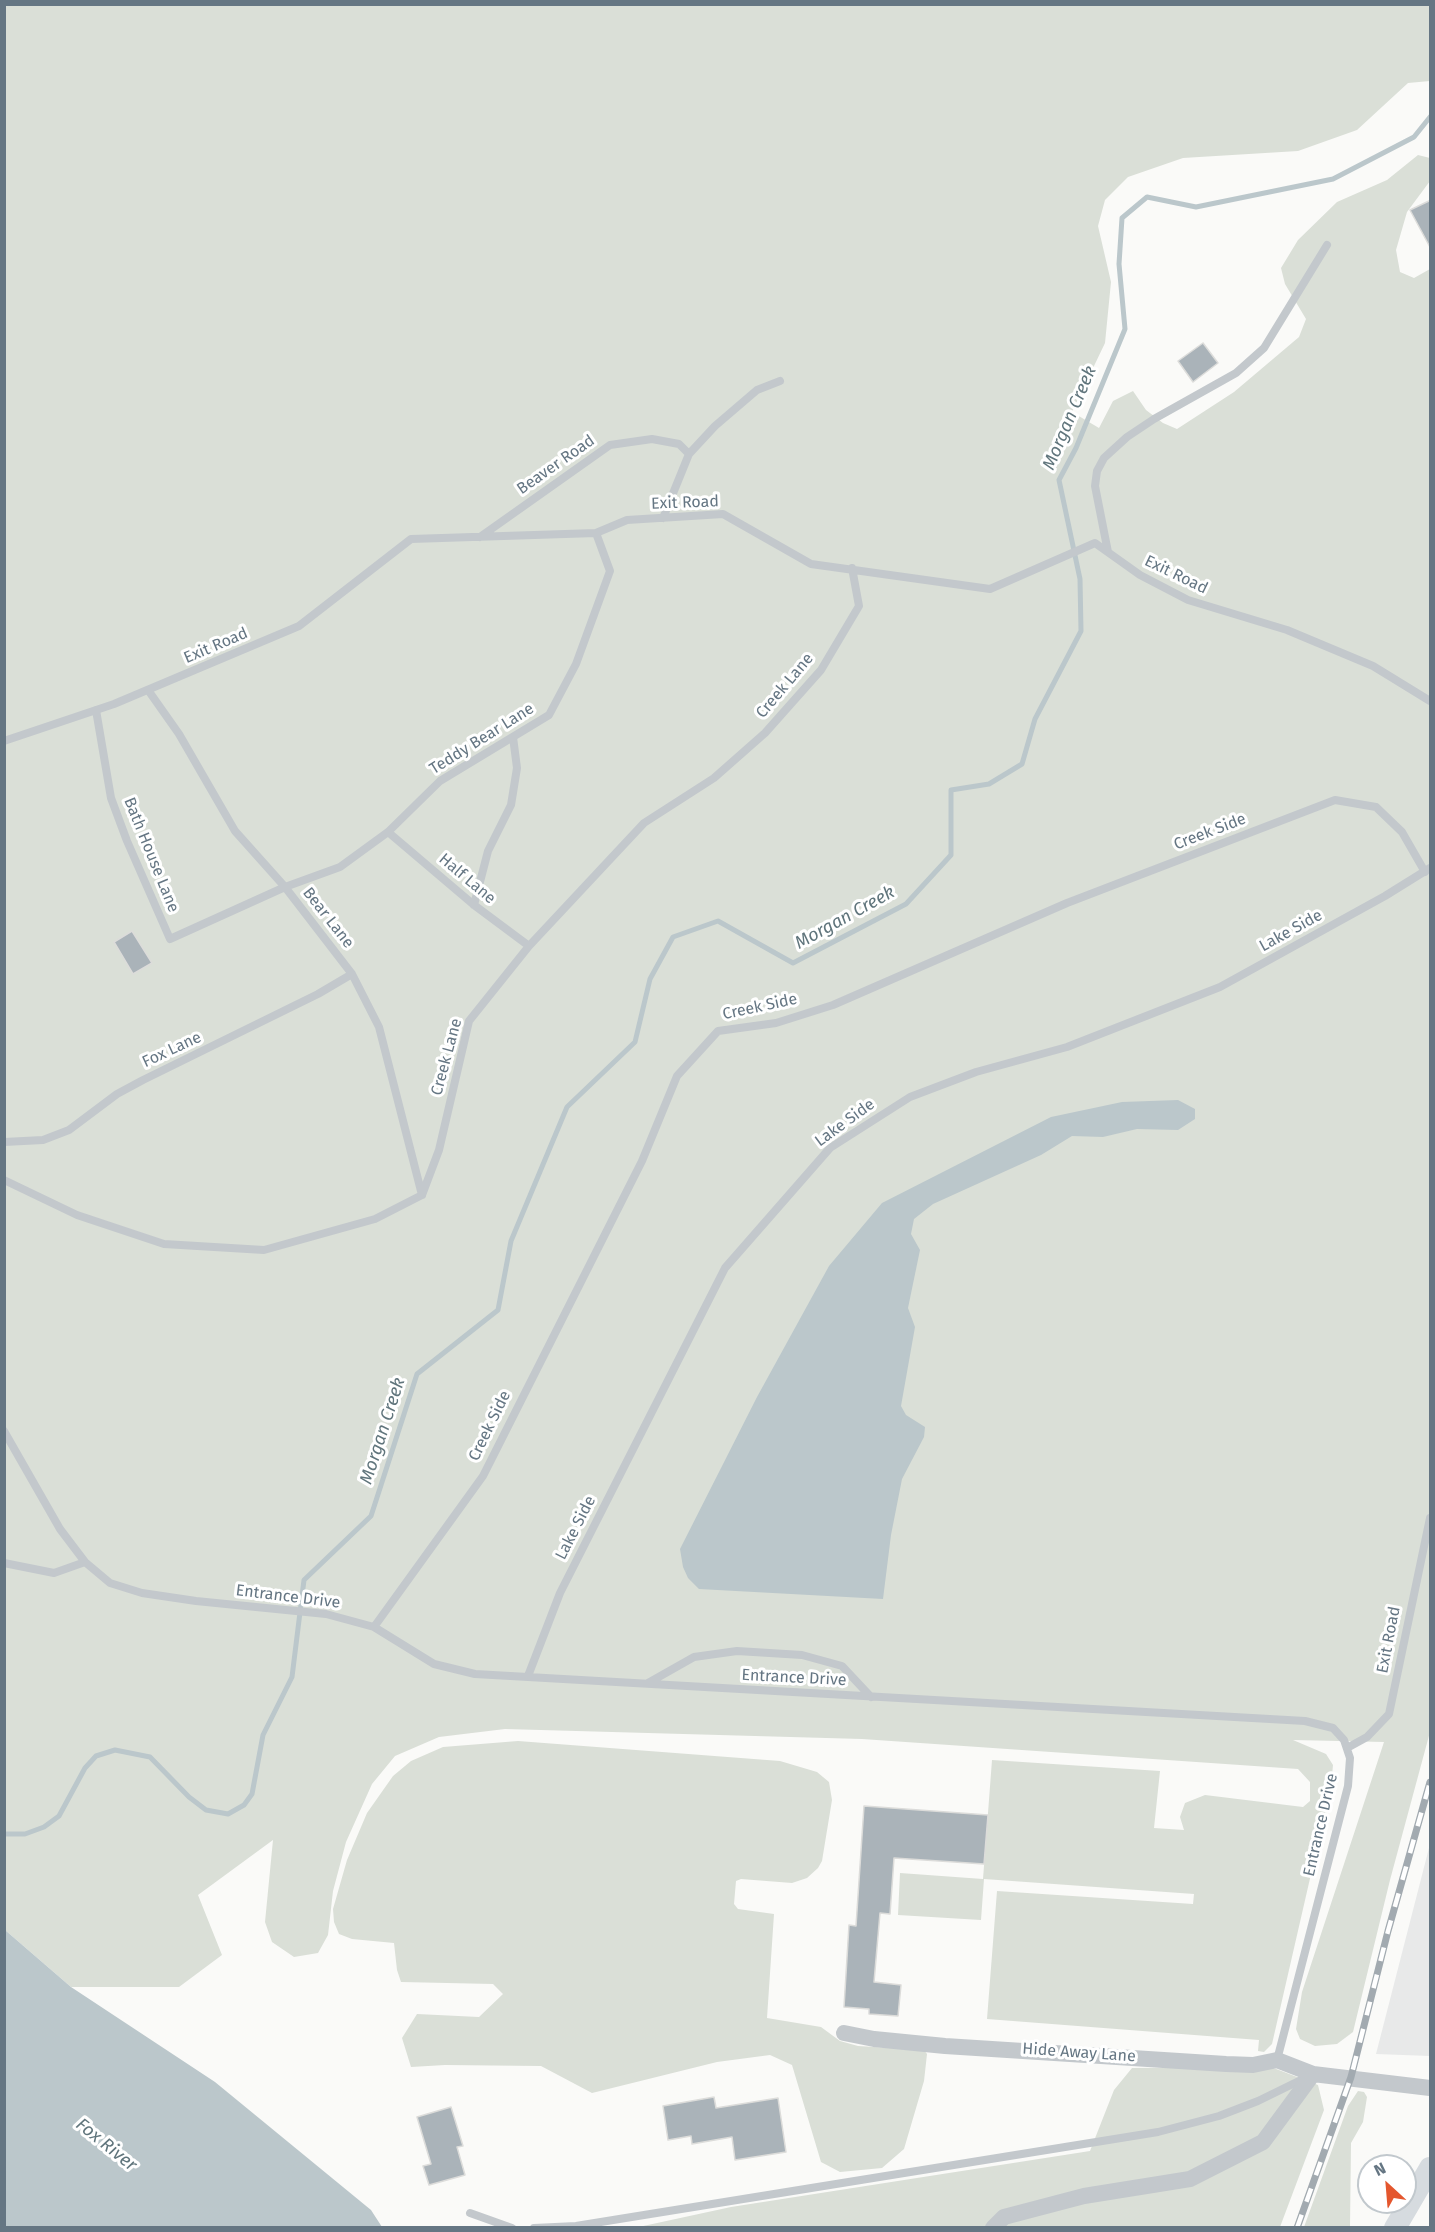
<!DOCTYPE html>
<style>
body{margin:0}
#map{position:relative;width:1435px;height:2232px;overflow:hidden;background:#fafaf8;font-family:"Fira Sans",sans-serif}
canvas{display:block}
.frame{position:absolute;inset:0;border:6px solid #657683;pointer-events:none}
.north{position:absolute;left:1357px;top:2154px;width:60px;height:60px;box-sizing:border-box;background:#fff;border:2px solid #c1c8cd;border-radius:50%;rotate:334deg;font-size:16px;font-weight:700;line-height:24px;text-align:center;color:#657683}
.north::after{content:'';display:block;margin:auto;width:21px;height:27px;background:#e4572e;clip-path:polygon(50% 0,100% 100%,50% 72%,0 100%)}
</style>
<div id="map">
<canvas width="1435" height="2232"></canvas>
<div class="frame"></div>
<div class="north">N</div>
</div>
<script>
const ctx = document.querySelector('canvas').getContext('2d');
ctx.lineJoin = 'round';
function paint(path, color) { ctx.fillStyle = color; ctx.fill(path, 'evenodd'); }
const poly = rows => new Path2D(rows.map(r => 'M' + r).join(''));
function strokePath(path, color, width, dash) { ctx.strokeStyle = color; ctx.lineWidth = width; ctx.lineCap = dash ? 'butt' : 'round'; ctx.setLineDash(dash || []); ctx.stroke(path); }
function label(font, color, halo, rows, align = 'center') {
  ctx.font = font + ' "Fira Sans",sans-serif'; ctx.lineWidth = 6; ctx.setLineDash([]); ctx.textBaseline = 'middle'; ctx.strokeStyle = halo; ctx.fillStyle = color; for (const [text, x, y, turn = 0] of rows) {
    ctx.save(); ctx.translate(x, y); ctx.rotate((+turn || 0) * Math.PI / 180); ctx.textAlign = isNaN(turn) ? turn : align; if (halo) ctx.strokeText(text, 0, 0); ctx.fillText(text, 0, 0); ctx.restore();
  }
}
paint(poly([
 [1430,1844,1430,2056,1376,2054]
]), '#e8e9e9');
paint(poly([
 [5,5,1430,5,1430,81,1408,83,1357,130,1298,151,1183,158,1128,177,1105,200,1098,226,1111,282,1105,343,1072,412,1099,428,1113,401,1133,391,1146,410,1163,423,1177,429,1234,392,1299,337,1306,319,1285,284,1281,268,1298,240,1337,202,1387,180,1418,155,1430,158,1430,181,1407,212,1396,250,1400,272,1414,278,1430,269,1430,1732,1390,1880,1353,2032,1337,2044,1315,2046,1300,2039,1296,2029,1302,1992,1384,1742,1293,1740,1326,1754,1333,1765,1331,1787,1272,2044,1264,2052,1258,2051,1259,2040,987,2019,997,1891,1193,1904,1194,1894,984,1879,981,1920,898,1915,900,1873,983,1879,992,1760,1160,1771,1154,1828,1184,1830,1180,1817,1185,1803,1205,1795,1303,1807,1310,1801,1310,1782,1298,1769,862,1739,505,1729,439,1737,395,1756,372,1784,346,1842,333,1891,328,1935,318,1953,294,1957,272,1942,265,1922,273,1840,198,1895,222,1955,179,1987,71,1987,5,1930],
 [518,1741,780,1761,817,1772,829,1782,832,1800,822,1861,818,1868,807,1878,792,1883,741,1879,736,1881,734,1904,738,1909,774,1914,767,2018,821,2027,840,2041,858,2046,924,2050,927,2054,924,2081,904,2149,882,2168,840,2172,821,2162,792,2065,770,2055,717,2062,592,2093,541,2066,445,2065,411,2067,402,2038,417,2014,479,2017,503,1994,493,1984,401,1982,397,1970,394,1943,352,1939,339,1934,334,1922,333,1909,347,1860,367,1813,393,1776,411,1761,443,1747],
 [1271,2067,1318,2085,1324,2110,1280,2227,634,2228,731,2207,1090,2151,1114,2090,1132,2068],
 [1358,2091,1364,2092,1367,2097,1363,2122,1351,2143,1350,2227,1304,2227,1348,2106]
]), '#dadfd7');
paint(poly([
 [1178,1100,1195,1109,1195,1119,1178,1130,1137,1129,1103,1137,1072,1136,1041,1155,933,1204,914,1219,911,1234,920,1250,908,1308,915,1327,901,1406,906,1415,925,1427,924,1437,902,1479,891,1535,883,1599,699,1589,688,1578,683,1567,680,1549,757,1397,829,1266,882,1203,1051,1117,1122,1102],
 [5,1930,71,1987,215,2082,371,2210,382,2227,5,2227]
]), '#bbc7cb');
strokePath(poly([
 [4,1834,25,1834,44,1827,59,1816,85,1768,96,1756,115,1750,150,1757,189,1797,206,1810,228,1814,244,1805,252,1794,263,1735,292,1677,304,1580,371,1516,417,1374,498,1310,511,1241,567,1107,635,1042,650,979,673,937,718,921,793,963,906,904,951,855,951,790,989,784,1022,764,1035,719,1081,631,1080,579,1059,480,1076,448,1125,329,1119,264,1122,218,1147,197,1196,207,1333,179,1414,137,1430,117]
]), '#bbc7cb', 5);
const building = poly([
 [1431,200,1431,249,1410,210,1431,200],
 [1203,343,1218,363,1193,382,1178,361,1203,343],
 [132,931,152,963,133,974,114,942,132,931],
 [864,1806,988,1815,984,1864,894,1858,890,1914,880,1913,874,1982,901,1985,898,2016,869,2014,869,2009,844,2007,849,1925,856,1926,864,1806],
 [714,2097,716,2108,778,2098,786,2152,735,2160,732,2137,692,2144,691,2136,668,2140,663,2106,714,2097],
 [451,2107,463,2146,457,2147,465,2175,429,2185,423,2166,431,2164,417,2117,451,2107]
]);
paint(building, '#aab3b9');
strokePath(building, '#dcdcda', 1.5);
strokePath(poly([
 [663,518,689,454,715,426,757,390,780,381],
 [480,537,610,445,652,439,679,444,689,454],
 [1108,552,1095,486,1097,471,1104,458,1127,437,1154,419,1236,373,1264,348,1327,245],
 [148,690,179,734,235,831,285,887,352,974,379,1027,422,1195],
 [96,710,111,798,127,841,170,939,285,887,340,867,388,832,440,781,549,715,576,664,610,571,596,533],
 [4,741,114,704,299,626,411,539,596,533,627,520,723,514,811,564,990,589,1095,543,1140,575,1188,600,1287,630,1373,666,1430,701],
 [388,832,474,905,529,946],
 [474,905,488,851,511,805,517,768,513,737],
 [4,1142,43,1140,69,1130,117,1094,143,1080,318,994,352,974],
 [4,1180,77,1215,164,1244,264,1250,375,1219,422,1195,439,1150,469,1021,529,946,644,823,714,778,765,733,821,670,859,606,852,568],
 [4,1431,60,1529,85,1562,110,1583,142,1593,196,1601,326,1614,374,1627,434,1664,475,1674,1305,1721,1333,1728,1344,1740,1350,1758,1348,1786,1277,2060],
 [4,1563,54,1573,85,1562],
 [374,1627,483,1476,642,1161,677,1076,718,1031,776,1023,833,1005,1067,903,1335,800,1376,807,1402,832,1425,872],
 [528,1676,560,1593,725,1268,830,1148,910,1097,976,1072,1067,1047,1220,987,1385,896,1430,868],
 [648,1683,694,1657,737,1651,802,1655,842,1666,871,1697],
 [1347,1748,1367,1737,1389,1714,1430,1518],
 [470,2213,512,2228],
 [534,2228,576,2226,1158,2132,1219,2116,1258,2101,1307,2077]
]), '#c3c8cc', 8);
strokePath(poly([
 [844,2033,874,2039,945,2046,1226,2064,1253,2065,1277,2060,1313,2074],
 [993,2228,1004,2217,1084,2196,1190,2179,1263,2142,1313,2074,1430,2088]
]), '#c3c8cc', 16);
strokePath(poly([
 [1395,2228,1430,2168]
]), '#d6dbdf', 22);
const rail = poly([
 [1297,2228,1351,2077,1388,1931,1430,1782]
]);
strokePath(rail, '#a2aab0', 7);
strokePath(rail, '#fff', 4.5, [14]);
label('16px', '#657683', '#fff', [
 ["Beaver Road",556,465,-35],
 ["Exit Road",685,503,-2],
 ["Exit Road",1176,575,26],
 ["Exit Road",216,646,-23],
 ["Creek Lane",785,686,-50],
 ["Teddy Bear Lane",482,739,-32],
 ["Creek Side",1210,832,-21],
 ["Bath House Lane",151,855,68],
 ["Half Lane",467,879,40],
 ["Bear Lane",328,918,52],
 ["Lake Side",1291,931,-29],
 ["Creek Side",760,1007,-12],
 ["Fox Lane",172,1050,-25],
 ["Creek Lane",447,1057,-75],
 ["Lake Side",845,1123,-36],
 ["Creek Side",490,1426,-64],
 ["Lake Side",576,1528,-63],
 ["Entrance Drive",288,1597,7],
 ["Exit Road",1389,1640,-79],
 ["Entrance Drive",794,1678,3],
 ["Entrance Drive",1321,1825,-77],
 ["Hide Away Lane",1079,2053,4]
]);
label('italic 18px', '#60757c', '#fff', [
 ["Morgan Creek",1070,418,-67],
 ["Morgan Creek",845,918,-29],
 ["Morgan Creek",383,1431,-72],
 ["Fox River",106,2145,39]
]);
</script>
